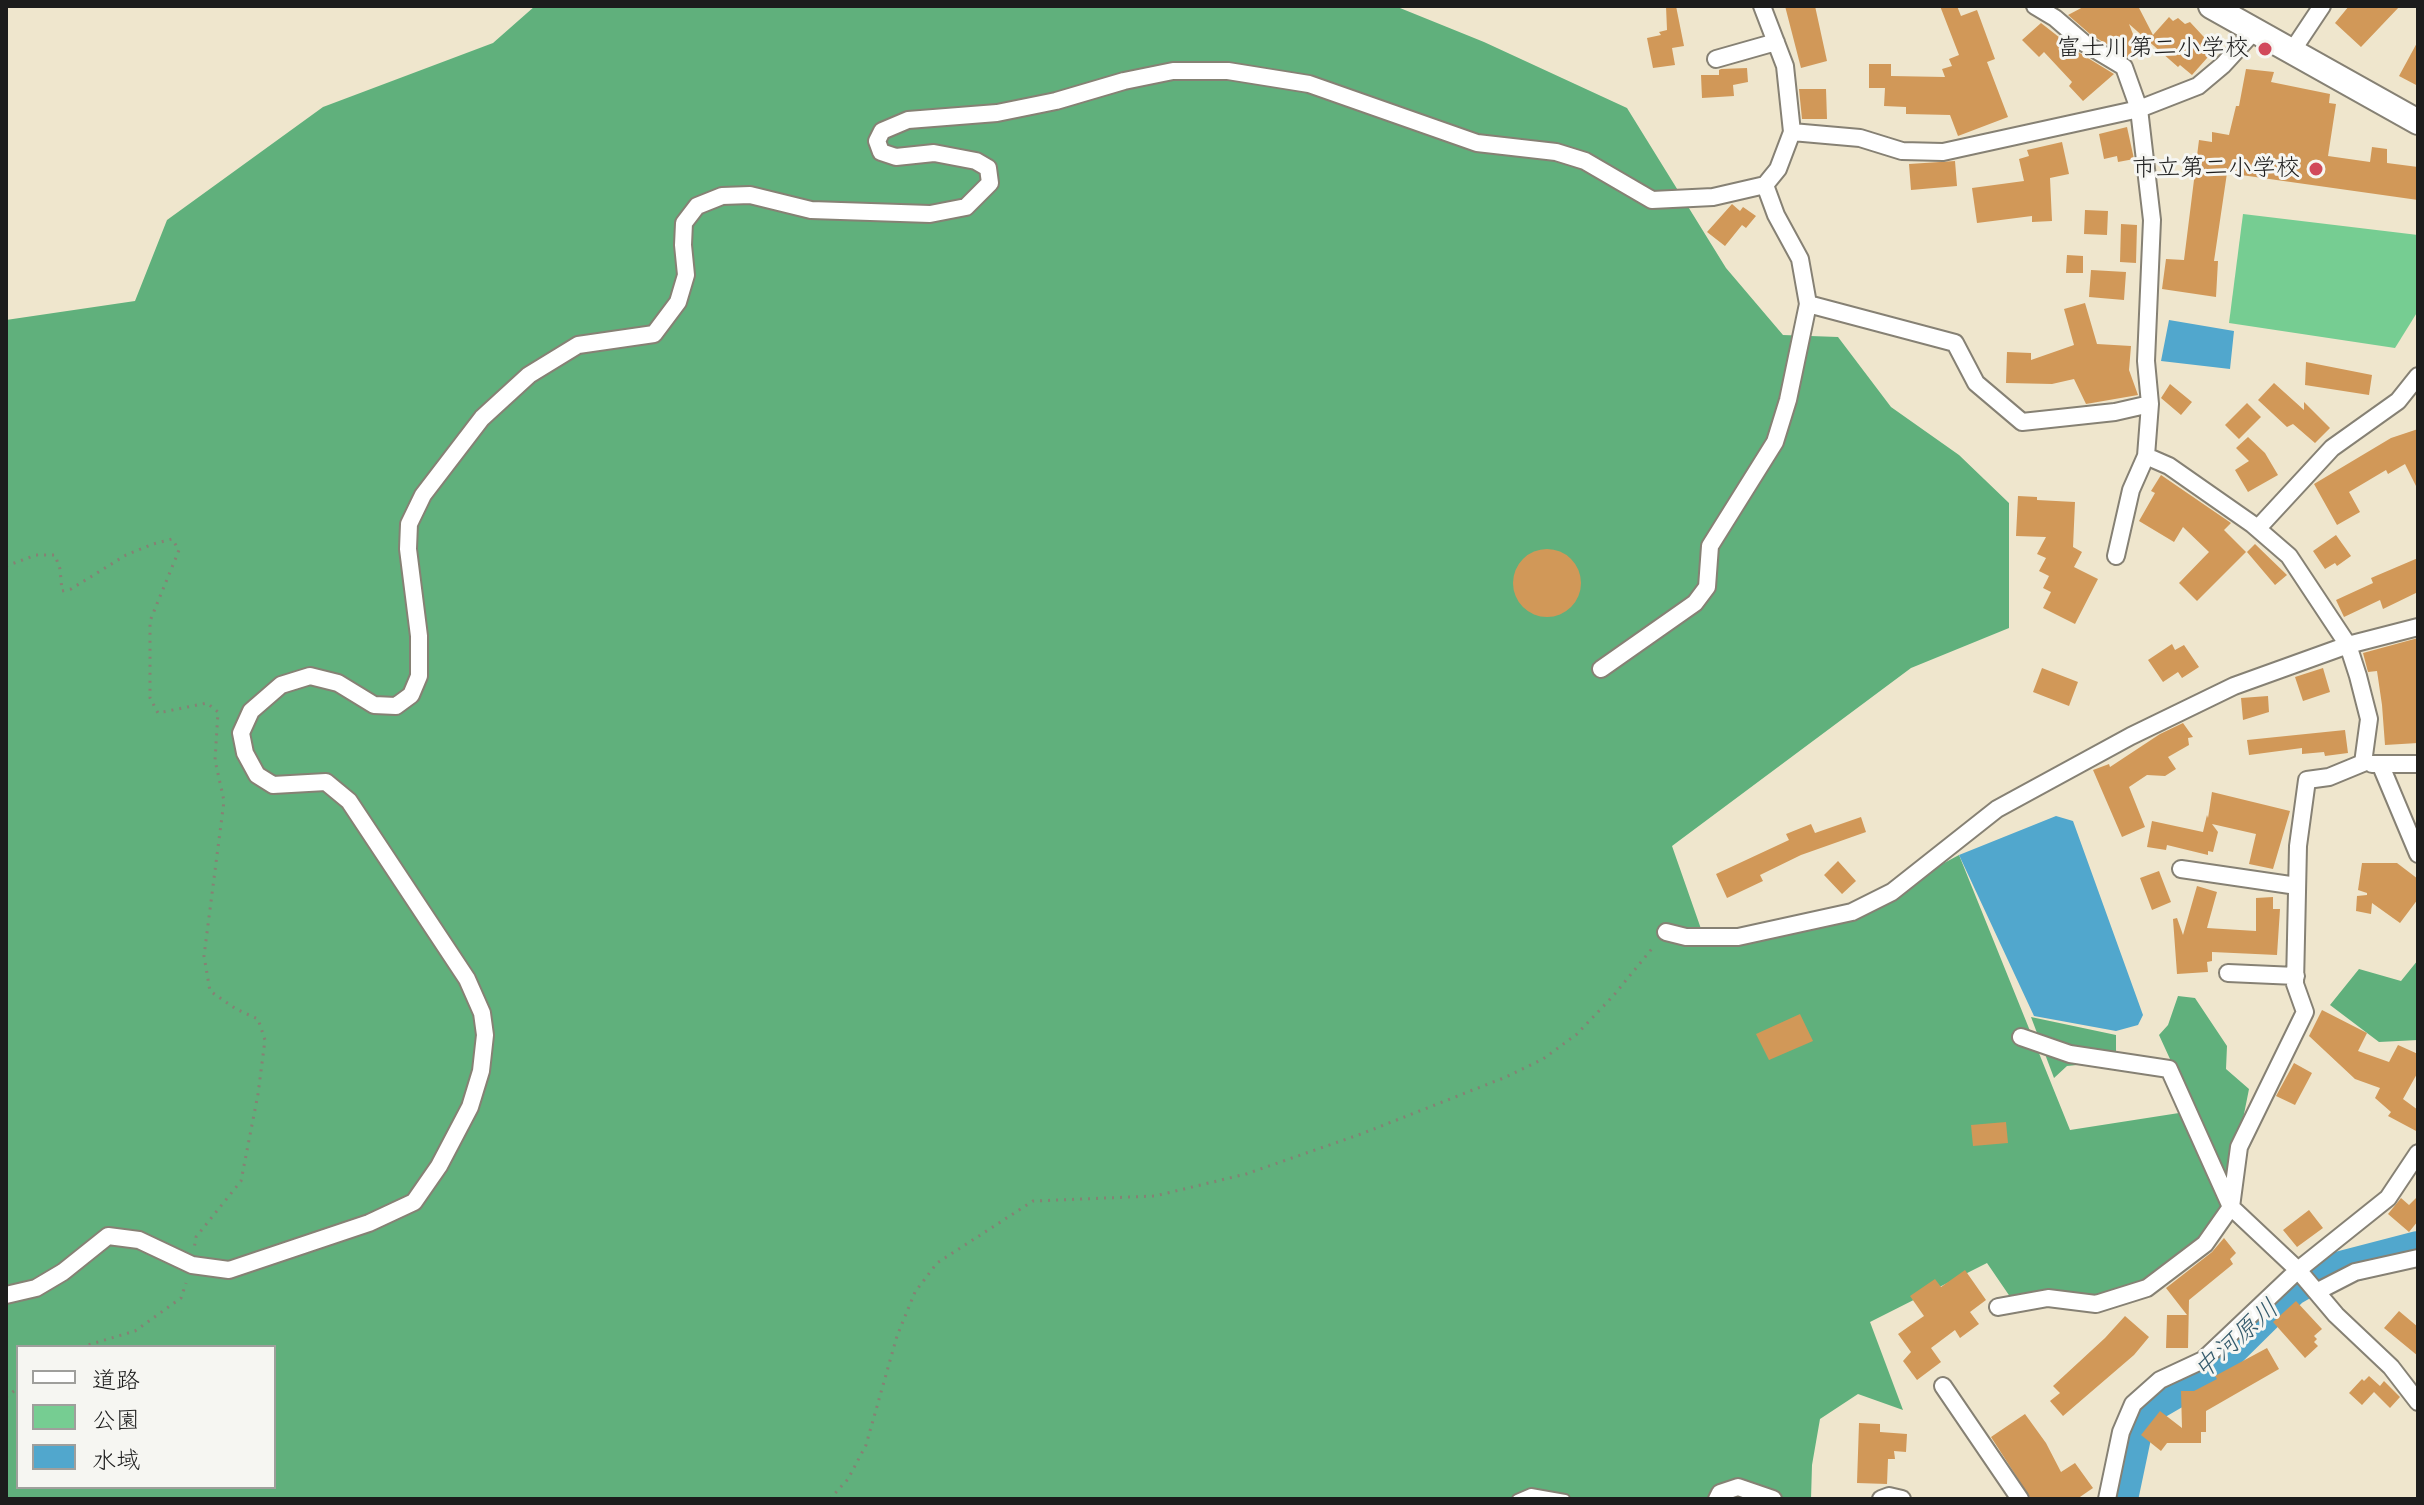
<!DOCTYPE html>
<meta charset="utf-8">
<style>
body{margin:0}
#map{position:relative;width:2424px;height:1505px;overflow:hidden;background:#efe6cd;font-family:Pangolin,"Klee One",sans-serif}
canvas{display:block}
.frame{position:absolute;inset:0;border:8px solid #1c1c1c;pointer-events:none}
.legend{position:absolute;left:16px;top:1345px;width:260px;height:144px;box-sizing:border-box;background:#f6f6f2;border:2px solid #9f9f9c;margin:0;padding:10px 14px;list-style:none;font-size:24px;color:#1c1c1c}
.legend li{display:flex;align-items:center;gap:16px;height:40px}
.legend b{width:40px;border:2px solid #9f9f9c}
</style>
<div id="map">
<canvas width="2424" height="1505"></canvas>
<div class="frame"></div>
<ul class="legend">
<li><b style="height:10px;background:#fff"></b>道路</li>
<li><b style="height:22px;background:#76cd92"></b>公園</li>
<li><b style="height:22px;background:#51a7cd"></b>水域</li>
</ul>
</div>
<script>
const ctx = document.querySelector('canvas').getContext('2d');
ctx.lineJoin = 'round';
function paint(path, color) { ctx.fillStyle = color; ctx.fill(path, 'evenodd'); }
const poly = rows => new Path2D(rows.map(r => 'M' + r).join(''));
function strokePath(path, color, width, dash) { ctx.strokeStyle = color; ctx.lineWidth = width; ctx.lineCap = dash ? 'butt' : 'round'; ctx.setLineDash(dash || []); ctx.stroke(path); }
function label(font, color, halo, rows, align = 'center') {
  ctx.font = font + ' Pangolin,"Klee One",sans-serif'; ctx.lineWidth = 6; ctx.setLineDash([]); ctx.textBaseline = 'middle'; ctx.strokeStyle = halo; ctx.fillStyle = color; for (const [text, x, y, turn = 0] of rows) {
    ctx.save(); ctx.translate(x, y); ctx.rotate((+turn || 0) * Math.PI / 180); ctx.textAlign = isNaN(turn) ? turn : align; if (halo) ctx.strokeText(text, 0, 0); ctx.fillText(text, 0, 0); ctx.restore();
  }
}
paint(poly([
 [2243,214,2418,235,2418,311,2395,348,2229,323]
]), '#76cd92');
paint(poly([
 [535,6,1395,6,1484,42,1627,108,1726,268,1783,335,1838,337,1891,407,1959,455,2009,503,2009,628,1911,668,1672,846,1707,946,1862,907,1959,855,2070,1130,2179,1113,2229,1201,2179,1265,2120,1296,2015,1304,1987,1263,1870,1322,1903,1410,1858,1394,1820,1419,1812,1465,1811,1499,6,1499,6,320,135,301,167,220,323,107,493,43],
 [18,1347,274,1347,274,1487,18,1487],
 [2418,960,2418,1040,2379,1042,2330,1005,2359,969,2401,981],
 [2178,996,2195,998,2227,1046,2226,1069,2249,1089,2241,1129,2225,1179,2159,1035,2168,1025],
 [2031,1017,2116,1035,2116,1061,2067,1066,2054,1078]
]), '#60b07c');
paint(poly([
 [2169,320,2234,331,2230,369,2161,361],
 [2056,816,2073,821,2143,1015,2138,1025,2116,1031,2034,1016,1959,855]
]), '#51a7cd');
strokePath(poly([
 [2121,1499,2137,1423,2152,1405,2207,1373,2292,1289,2318,1274,2418,1248]
]), '#51a7cd', 34);
paint(poly([
 [1666,6,1676,6,1684,46,1672,48,1675,65,1653,68,1647,38,1661,35,1659,32,1667,30],
 [1785,6,1815,6,1827,61,1801,68],
 [1940,6,1957,6,1961,16,1977,10,1995,59,1987,62,2008,117,1958,136,1950,115,1906,114,1906,107,1884,106,1885,88,1869,88,1869,64,1891,64,1891,76,1945,77,1942,69,1952,66,1949,59,1959,55],
 [2085,6,2138,6,2153,35,2169,17,2173,21,2178,18,2185,24,2190,22,2215,49,2192,75,2180,65,2178,67,2129,24,2140,52,2131,59,2090,34,2068,15],
 [2349,6,2400,6,2361,47,2335,23],
 [2041,23,2078,52,2114,74,2083,101,2069,86,2072,82,2044,52,2039,57,2022,40],
 [2418,41,2418,86,2399,76],
 [1747,68,1748,82,1733,85,1734,96,1702,98,1701,75,1719,75,1719,70,1721,69],
 [2246,69,2274,72,2271,82,2330,94,2329,103,2336,104,2328,156,2370,162,2372,147,2387,149,2387,163,2418,167,2418,200,2227,173,2214,261,2218,261,2216,297,2162,289,2166,259,2184,260,2199,140,2212,142,2212,132,2229,135,2236,106,2239,106],
 [1799,89,1826,89,1827,119,1802,119],
 [2127,127,2134,159,2118,162,2117,156,2104,159,2099,134],
 [2062,142,2069,174,2050,178,2052,221,2032,222,2032,216,1977,223,1972,188,2024,181,2019,159,2029,156,2027,150],
 [1955,161,1957,186,1911,190,1909,164],
 [1732,204,1740,211,1743,207,1756,216,1746,228,1742,225,1725,246,1707,232],
 [2085,210,2108,211,2107,235,2084,234],
 [2121,224,2137,225,2136,263,2120,262],
 [2067,255,2083,256,2083,273,2066,273],
 [2091,270,2126,272,2124,300,2089,297],
 [2085,303,2097,344,2131,346,2129,370,2138,395,2086,404,2074,379,2052,384,2006,383,2007,352,2031,353,2031,360,2074,345,2064,309],
 [2306,362,2372,375,2369,395,2305,385],
 [2274,383,2304,410,2304,402,2330,428,2315,443,2293,424,2287,427,2258,400],
 [2170,384,2192,402,2181,415,2161,398],
 [2247,403,2261,417,2239,439,2225,425],
 [2418,429,2418,490,2405,464,2388,474,2386,470,2349,492,2360,512,2337,525,2314,484,2391,438],
 [2248,437,2265,453,2278,475,2248,492,2235,470,2249,461,2236,448],
 [2161,475,2231,523,2224,530,2246,552,2197,601,2179,583,2209,552,2183,527,2174,542,2139,521,2155,493,2151,491],
 [2018,496,2037,497,2037,500,2075,502,2073,547,2082,552,2074,567,2098,579,2075,624,2043,608,2051,592,2043,588,2049,576,2039,571,2046,558,2037,554,2046,537,2016,536],
 [2336,535,2351,556,2337,566,2335,563,2325,569,2313,551],
 [2255,544,2287,575,2275,585,2247,552],
 '1513 583a34 34 0 1 1 68 0a34 34 0 1 1-68 0Z',
 [2418,558,2418,592,2383,609,2380,600,2344,617,2336,600,2373,583,2371,578],
 [2418,638,2418,743,2385,745,2382,705,2377,671,2368,672,2363,653],
 [2172,644,2175,650,2184,645,2199,667,2182,678,2178,672,2163,682,2148,660],
 [2042,668,2078,682,2069,706,2033,692],
 [2323,668,2330,692,2303,701,2295,677],
 [2268,696,2269,712,2243,720,2241,698],
 [2183,723,2193,737,2188,738,2189,745,2168,757,2176,769,2165,776,2147,775,2129,787,2145,827,2122,837,2093,770,2109,764,2110,767,2160,734],
 [2345,730,2348,753,2325,756,2324,752,2302,754,2302,748,2249,755,2247,740],
 [2212,792,2290,811,2273,869,2249,864,2256,834,2212,824,2218,832,2213,852,2208,851,2208,855,2167,845,2166,850,2147,847,2152,821,2203,832,2207,815,2208,818],
 [1861,817,1866,832,1801,855,1760,875,1763,881,1727,898,1716,874,1789,840,1786,834,1811,824,1815,833],
 [1838,861,1856,881,1842,894,1824,875],
 [2362,863,2397,863,2418,879,2418,899,2400,923,2372,903,2371,914,2356,911,2357,896,2367,895,2367,893,2358,890],
 [2159,871,2171,902,2152,910,2140,878],
 [2197,886,2217,892,2207,928,2256,931,2256,898,2273,897,2273,909,2280,909,2277,955,2212,952,2212,961,2207,962,2208,972,2177,974,2173,919,2177,918,2183,935],
 [2322,1010,2367,1033,2358,1051,2389,1062,2398,1045,2418,1054,2418,1072,2403,1099,2418,1110,2418,1132,2388,1116,2391,1112,2375,1098,2380,1088,2355,1079,2309,1036],
 [1800,1014,1813,1041,1769,1060,1756,1034],
 [2294,1063,2312,1073,2295,1105,2276,1096],
 [2006,1122,2008,1143,1973,1146,1971,1125],
 [2418,1196,2418,1221,2409,1232,2388,1214,2401,1198,2409,1205],
 [2309,1210,2323,1228,2297,1247,2283,1230],
 [2224,1238,2236,1253,2230,1259,2233,1264,2189,1300,2188,1348,2166,1348,2167,1315,2187,1315,2166,1288,2212,1252],
 [1965,1270,1986,1300,1970,1312,1979,1324,1960,1338,1955,1330,1931,1348,1941,1362,1917,1380,1903,1361,1911,1352,1898,1334,1924,1316,1910,1296,1935,1279,1941,1287],
 [2296,1301,2322,1329,2314,1336,2317,1339,2314,1342,2318,1346,2305,1358,2273,1322],
 [2399,1311,2418,1327,2418,1356,2384,1328],
 [2125,1316,2149,1337,2134,1355,2063,1416,2050,1401,2060,1393,2053,1386,2105,1338],
 [2267,1348,2279,1369,2206,1411,2206,1432,2201,1432,2201,1443,2167,1443,2161,1451,2141,1435,2160,1411,2182,1428,2181,1391,2194,1391,2217,1379,2215,1376],
 [2369,1376,2380,1386,2384,1381,2400,1397,2390,1408,2374,1392,2362,1405,2349,1393,2362,1379,2364,1381],
 [2025,1414,2046,1443,2061,1472,2075,1463,2093,1488,2077,1499,2031,1499,1991,1437],
 [1859,1423,1880,1424,1880,1432,1907,1434,1906,1452,1894,1451,1895,1459,1888,1459,1887,1484,1857,1483]
]), '#d19858');
const lane = poly([
 [1517,1499,1531,1493,1565,1499]
]);
const street = poly([
 [1762,6,1785,66,1792,132],
 [2035,6,2055,18,2084,43,2124,67,2139,109,2152,220,2146,361,2150,404,2146,456,2169,466,2252,524,2289,556,2348,645,2358,676,2369,719,2363,763,2329,777,2307,780,2298,846,2295,984,2305,1012,2239,1147,2231,1207,2298,1270,2336,1315,2391,1367,2418,1402],
 [2292,51,2322,6],
 [1716,59,1776,42],
 [1808,304,1955,343,1976,383,2022,422,2115,412,2150,404],
 [2258,528,2332,448,2398,401,2418,376],
 [2116,556,2131,490,2146,456],
 [1601,669,1695,603,1707,587,1710,546,1775,442,1788,400,1808,304,1800,259,1776,215,1765,185],
 [2372,764,2418,764],
 [2381,766,2418,854],
 [2181,869,2297,886],
 [1666,932,1686,937,1738,937,1852,912,1892,892,1997,809,2131,736,2234,686,2348,645,2418,627],
 [2228,973,2296,976],
 [2318,1291,2355,1272,2418,1258],
 [6,1295,36,1288,63,1272,108,1236,139,1240,192,1265,229,1270,369,1223,414,1202,439,1166,470,1107,481,1071,485,1035,482,1013,467,979,349,801,326,782,273,785,257,775,245,753,241,733,251,711,281,685,310,676,338,683,374,705,396,706,411,695,419,676,419,636,408,549,409,524,423,495,482,418,529,375,578,345,654,334,678,302,686,275,683,245,684,223,697,206,722,196,750,195,811,210,930,214,966,207,990,183,988,168,976,161,934,153,896,157,881,152,877,141,882,131,908,120,997,113,1056,101,1124,81,1173,71,1228,71,1309,84,1477,143,1556,152,1585,161,1652,200,1713,197,1765,185,1778,169,1792,132,1860,138,1902,151,1943,152,2139,109,2198,86,2223,65,2255,30],
 [1998,1307,2048,1298,2096,1304,2147,1288,2205,1244,2231,1207,2169,1069,2070,1054,2021,1037],
 [1943,1386,2020,1499],
 [1717,1499,1720,1493,1738,1487,1773,1499],
 [1881,1499,1889,1496,1902,1499],
 [2107,1499,2121,1432,2133,1404,2160,1380,2203,1360,2298,1270,2388,1198,2418,1153]
]);
const secondary = poly([
 [2211,6,2418,122]
]);
strokePath(lane, '#868174', 12);
strokePath(street, '#868174', 20);
strokePath(secondary, '#868174', 28);
strokePath(poly([
 [6,566,36,555,55,555,60,569,62,591,71,589,126,555,153,544,172,539,179,550,150,621,150,698,158,713,207,703,218,712,215,760,224,801,204,956,210,991,236,1009,258,1019,265,1040,258,1094,241,1181,196,1237,194,1249],
 [81,1347,135,1331,181,1298,186,1283],
 [6,1397,18,1388],
 [830,1499,848,1479,866,1445,897,1336,915,1292,937,1263,1033,1201,1155,1196,1246,1174,1361,1134,1506,1077,1543,1059,1577,1034,1614,995,1655,945]
]), '#868174', 3, [2, 6]);
strokePath(lane, '#fff', 8);
strokePath(street, '#fff', 16);
strokePath(secondary, '#fff', 24);
for (const [x, y, r, color] of [
 [2265,49,8,"#d1495b"],
 [2316,169,8,"#d1495b"]
]) { const dot = new Path2D(); dot.arc(x, y, r, 0, 2 * Math.PI); ctx.fillStyle = color; ctx.fill(dot); strokePath(dot, '#f6f6f2', 3); }
label('24px', '#1c1c1c', '#f6f6f2', [
 ["富士川第二小学校",2249,49],
 ["市立第二小学校",2300,169]
], 'right');
label('italic 26px', '#345b6c', '#f6f6f2', [
 ["中河原川",2237,1340,-42]
]);
</script>
